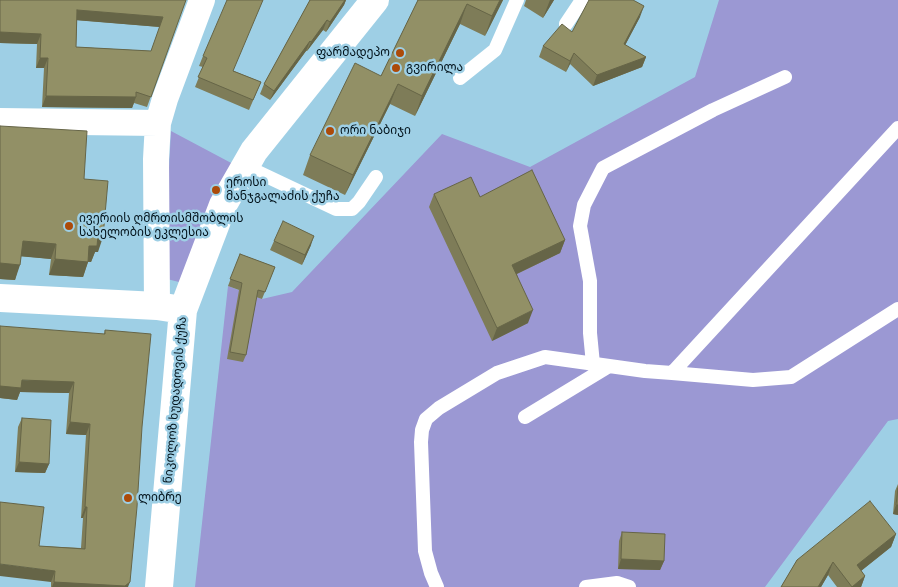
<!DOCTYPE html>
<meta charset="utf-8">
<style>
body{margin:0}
canvas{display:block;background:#9ecfe5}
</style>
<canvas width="898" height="587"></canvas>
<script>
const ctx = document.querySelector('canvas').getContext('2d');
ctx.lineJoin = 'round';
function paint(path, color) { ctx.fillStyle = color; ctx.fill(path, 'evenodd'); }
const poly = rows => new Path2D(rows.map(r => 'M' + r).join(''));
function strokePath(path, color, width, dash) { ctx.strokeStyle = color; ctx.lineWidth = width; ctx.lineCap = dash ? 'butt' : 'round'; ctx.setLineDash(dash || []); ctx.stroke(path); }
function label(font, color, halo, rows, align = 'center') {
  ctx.font = font + ' "Nunito Sans","Noto Sans Georgian",sans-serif'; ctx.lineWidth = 5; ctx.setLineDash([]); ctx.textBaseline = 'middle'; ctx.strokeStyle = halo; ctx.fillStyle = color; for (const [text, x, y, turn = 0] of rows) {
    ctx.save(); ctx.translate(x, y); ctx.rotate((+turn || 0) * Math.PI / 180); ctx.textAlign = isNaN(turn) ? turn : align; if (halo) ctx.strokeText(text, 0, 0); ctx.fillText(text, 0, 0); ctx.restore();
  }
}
paint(poly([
 [719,0,898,0,898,419,888,421,765,587,195,587,228,286,262,299,292,292,442,134,530,167,695,77],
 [171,131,235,165,187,284,163,278]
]), '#9b98d3');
strokePath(poly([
 [566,24,582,0],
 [460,78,495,50,517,0],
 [245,166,336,209,352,209,359,202,376,177],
 [593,364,590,333,590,281,580,226,584,205,603,168,713,110,785,77],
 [672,373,753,380,791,377,898,309],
 [525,417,609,366],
 [437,587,431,573,425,551,421,442,422,430,426,419,439,408,497,373,545,357,645,371,672,373,898,128],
 [586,587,617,583,629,587]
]), '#fff', 14);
strokePath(poly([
 [0,121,158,123],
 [157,306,156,159,158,123,165,99,202,0]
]), '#fff', 26);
strokePath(poly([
 [0,298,157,306,183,310],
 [159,587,183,310,223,205,254,151,375,0]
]), '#fff', 28);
paint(poly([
 [0,0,185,2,147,107,134,103,132,108,42,107,44,68,36,68,37,44,0,43],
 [77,20,160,27,151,51,76,47],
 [310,0,346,0,344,5,326,32,323,30,307,51,306,51,270,100,260,94,264,84],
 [418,0,503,0,485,36,460,24,415,116,390,104,345,195,303,175,310,155,381,76],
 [526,0,554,0,543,18,524,6],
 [640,17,625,45,646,57,642,67,593,86,570,64,566,72,539,57,543,46,572,32],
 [203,56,234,71,261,82,249,110,195,87,203,67,199,66],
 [0,126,84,179,98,252,95,252,91,262,88,262,83,277,49,275,51,259,21,256,15,280,0,279],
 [434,194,480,197,565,240,560,253,517,274,528,323,492,341,429,207],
 [274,241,311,245,302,265,270,250],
 [240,254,275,267,262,299,256,297,246,355,243,362,227,359,239,290,228,286],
 [105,330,128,587,51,587,51,582,39,546,81,548,83,518,81,518,86,435,66,434,69,393,20,392,17,400,0,398,104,334],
 [22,418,49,464,45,473,15,472,18,427],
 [898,484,898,515,893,514,895,491],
 [622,532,664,561,660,570,618,569,619,541],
 [896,534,891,547,861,571,865,576,861,587,837,587,828,575,821,587,781,587,797,560]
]), '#7e7c58');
paint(poly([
 [345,0,346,0,344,5,326,32,330,22],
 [500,0,503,0,485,36,492,16],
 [550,0,554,0,543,18],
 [467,4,460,24,415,116,422,96],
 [644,6,640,17,620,55,624,44],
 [77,10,163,17,160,27,74,20],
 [327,20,323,30,307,51,311,42],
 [0,32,41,34,37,44,0,43],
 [310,41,306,51,270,100,274,91],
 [574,53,570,64,566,72,570,61],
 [646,57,642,67,593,86,597,75],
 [40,58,48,58,44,68,36,68],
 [398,84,390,104,345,195,353,175],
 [46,96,136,97,132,108,42,107],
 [98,236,103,237,98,252,95,252,91,262,85,261,88,262,83,277,49,275,55,259,89,246],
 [314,236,311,245,302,265,305,255],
 [565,240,560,253,508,278,512,265],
 [23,241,56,244,51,259,17,256],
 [0,263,20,265,15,280,0,279],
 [533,310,528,323,492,341,497,328],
 [22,380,74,382,69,393,20,392,17,400,0,398,0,386],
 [70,422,90,424,86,435,66,434],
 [19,462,49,464,45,473,15,472],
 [896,505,898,505,898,515,893,514],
 [85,507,87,507,83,518,81,518],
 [896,534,891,547,852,578,857,565],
 [621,559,664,561,660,570,618,569],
 [833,562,828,575,821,587,818,587],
 [0,564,55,571,51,582,0,576],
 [865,576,861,587,852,587],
 [54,582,130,582,128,587,52,587]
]), '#666547');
const building = poly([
 [0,0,186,0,151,97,136,92,136,97,46,96,48,58,40,58,41,34,0,32,0,0],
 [77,10,163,17,151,51,76,47,77,10],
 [227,0,263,0,233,71,261,82,253,100,198,77,207,58,203,56,227,0],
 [310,0,345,0,330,22,327,20,311,42,310,41,274,91,264,84,310,0],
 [418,0,500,0,492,16,467,4,422,96,398,84,353,175,310,155,355,63,381,76,418,0],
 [589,0,633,0,644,6,624,44,646,57,597,75,574,53,570,61,543,46,562,24,572,32,589,0],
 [0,126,87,131,84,179,108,181,103,237,98,236,97,246,89,246,88,262,55,259,56,244,23,241,20,265,0,263,0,126],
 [532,170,565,240,512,265,533,310,497,328,434,194,471,177,480,197,532,170],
 [283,221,314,236,305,255,274,241,283,221],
 [240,254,275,267,265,292,258,290,246,355,230,352,242,283,230,279,240,254],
 [0,326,105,334,105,330,151,334,142,427,137,507,130,582,125,586,54,582,55,571,0,564,0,502,44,507,39,546,85,549,87,507,85,507,90,424,70,422,74,382,22,380,21,388,0,386,0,326],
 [22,418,51,420,49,464,19,462,22,418],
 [898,488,898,505,896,505,898,488],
 [870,501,896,534,857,565,865,576,852,587,833,562,818,587,781,587,797,560,870,501],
 [622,532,665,534,664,561,621,559,622,532]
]);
paint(building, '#929066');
strokePath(building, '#666547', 1);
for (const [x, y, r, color] of [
 [400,53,5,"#ac4b0a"],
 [396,68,5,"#ac4b0a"],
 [330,131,5,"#ac4b0a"],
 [216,190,5,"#ac4b0a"],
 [69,226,5,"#ac4b0a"],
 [128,498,5,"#ac4b0a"]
]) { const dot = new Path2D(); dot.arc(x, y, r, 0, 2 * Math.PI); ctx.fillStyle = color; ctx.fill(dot); strokePath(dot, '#9ecfe5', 2); }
label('12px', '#011119', '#9ecfe5', [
 ["ფარმადეპო",390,53,"right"],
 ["გვირილა",406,68],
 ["ორი ნაბიჯი",340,131],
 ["ეროსი",226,183],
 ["მანჯგალაძის ქუჩა",226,197],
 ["ივერიის ღმრთისმშობლის",79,219],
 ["სახელობის ეკლესია",79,233],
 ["ლიბრე",138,498]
], 'left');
label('12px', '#011119', '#9ecfe5', [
 ["ნიკოლოზ ხუდადოვის ქუჩა",176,400,-85]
]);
</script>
